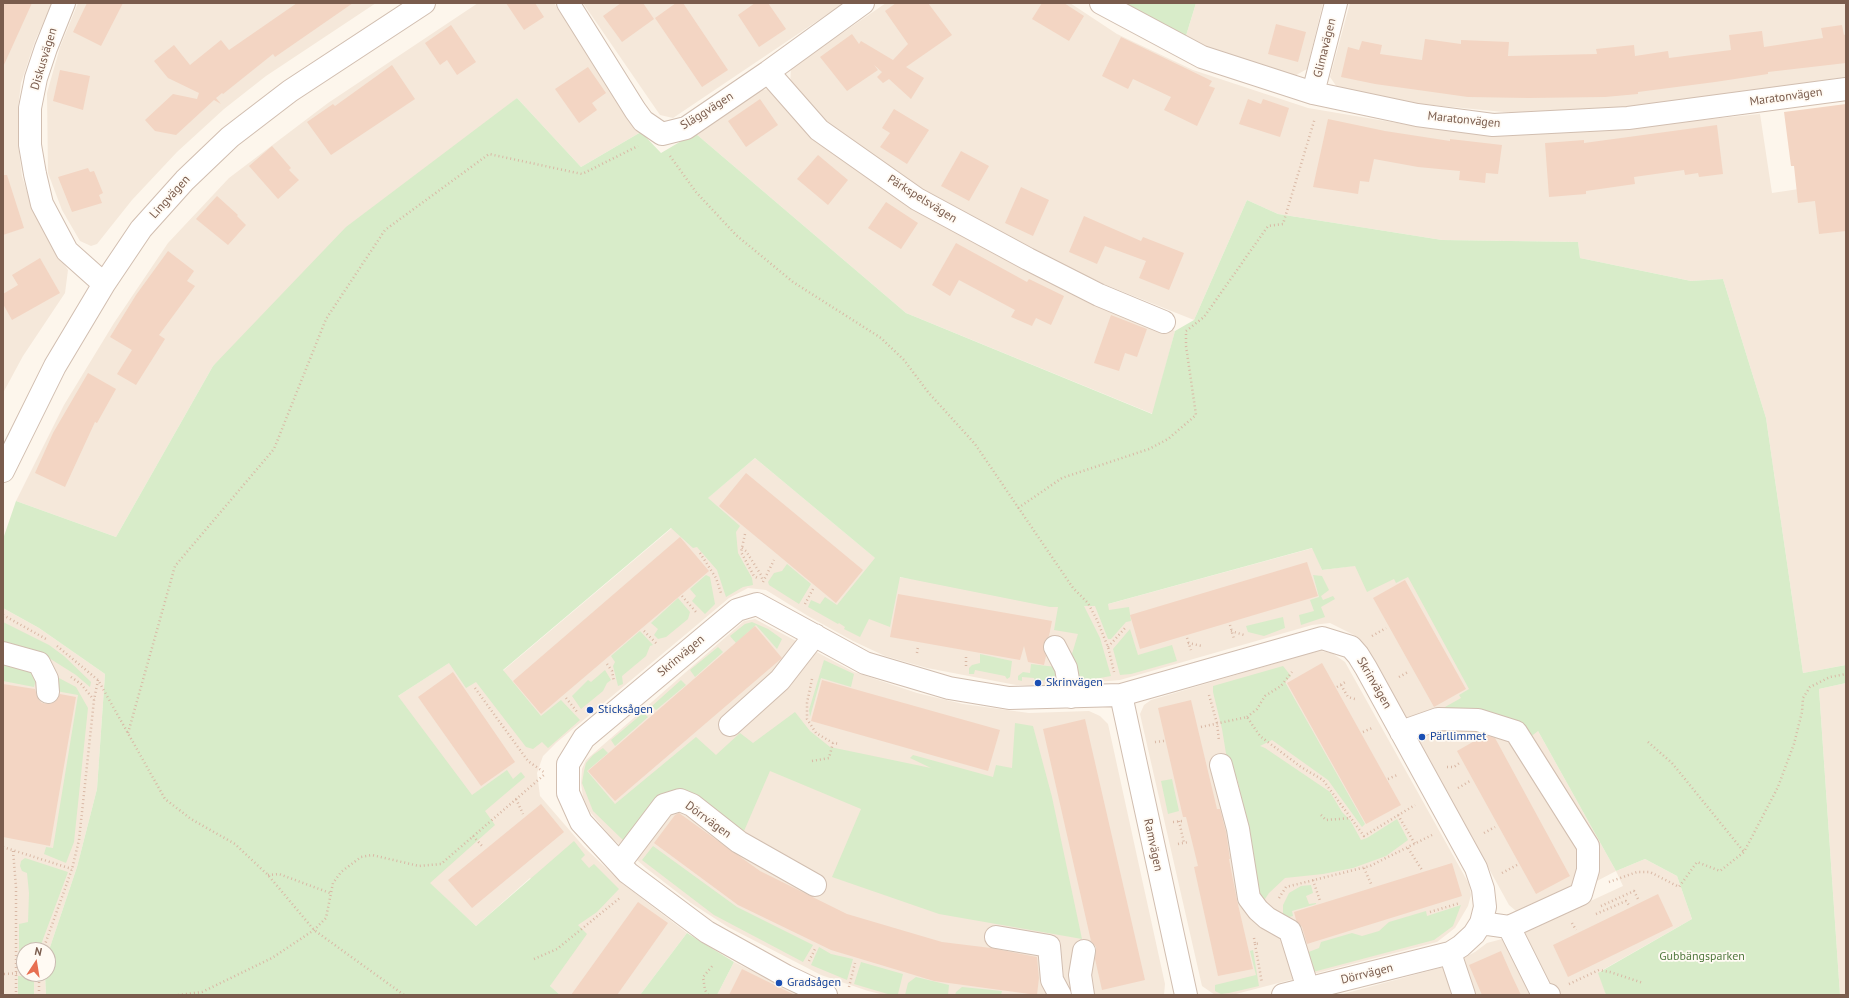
<!DOCTYPE html>
<meta charset="utf-8">
<style>
body{margin:0}
#map{position:relative;width:1849px;height:998px;overflow:hidden;background:#fdf6ec;font-family:"PT Sans",sans-serif}
canvas{display:block}
.frame{position:absolute;inset:0;border:4px solid #7a5c4d;pointer-events:none}
.north{position:absolute;left:16px;top:942px;width:40px;height:40px;box-sizing:border-box;background:#fffaf3;border:1px solid #cabbb1;border-radius:50%;rotate:12deg;font-size:11px;font-weight:700;line-height:16px;text-align:center;color:#7a5c4d}
.north::after{content:'';display:block;margin:auto;width:14px;height:18px;background:#e76f51;clip-path:polygon(50% 0,100% 100%,50% 72%,0 100%)}
</style>
<div id="map">
<canvas width="1849" height="998"></canvas>
<div class="frame"></div>
<div class="north">N</div>
</div>
<script>
const ctx = document.querySelector('canvas').getContext('2d');
ctx.lineJoin = 'round';
function paint(path, color) { ctx.fillStyle = color; ctx.fill(path, 'evenodd'); }
const poly = rows => new Path2D(rows.map(r => 'M' + r).join(''));
function strokePath(path, color, width, dash) { ctx.strokeStyle = color; ctx.lineWidth = width; ctx.lineCap = dash ? 'butt' : 'round'; ctx.setLineDash(dash || []); ctx.stroke(path); }
function label(font, color, halo, rows, align = 'center') {
  ctx.font = font + ' "PT Sans",sans-serif'; ctx.lineWidth = 3.5; ctx.setLineDash([]); ctx.textBaseline = 'middle'; ctx.strokeStyle = halo; ctx.fillStyle = color; for (const [text, x, y, turn = 0] of rows) {
    ctx.save(); ctx.translate(x, y); ctx.rotate((+turn || 0) * Math.PI / 180); ctx.textAlign = isNaN(turn) ? turn : align; if (halo) ctx.strokeText(text, 0, 0); ctx.fillText(text, 0, 0); ctx.restore();
  }
}
paint(poly([
 [3,3,52,3,35,41,21,83,18,109,18,143,22,176,31,204,48,239,68,270,65,293,23,356,3,393],
 [78,3,376,3,266,76,224,109,177,152,132,200,97,244,91,246,80,241,62,210,48,173,47,93,60,47],
 [478,3,554,3,641,132,581,167,517,98,213,366,116,537,16,501,64,405,114,323,168,243,229,178,328,103],
 [583,3,844,3,673,118,660,115],
 [886,3,1070,3,1117,34,1193,70,1308,108,1415,126,1495,132,1594,131,1760,114,1772,193,1846,182,1846,665,1803,673,1766,418,1723,279,1691,281,1580,258,1578,242,1442,240,1278,214,1247,200,1194,320,1106,285,1032,251,919,190,826,122,790,85,791,68],
 [1196,3,1323,3,1307,69,1291,78,1238,62,1185,39],
 [1350,3,1846,3,1846,77,1627,109,1524,114,1401,102,1339,90,1330,77],
 [769,89,1026,268,1175,331,1153,414,906,313,695,133,762,90],
 [755,458,898,577,1101,606,1313,548,1322,570,1412,558,1538,731,1616,871,1645,859,1677,876,1692,919,1599,972,1606,995,1339,995,1451,965,1475,952,1487,943,1517,935,1623,886,1616,871,1534,914,1516,911,1509,905,1366,646,1354,635,1330,623,1312,625,1120,680,1051,686,1016,685,927,668,885,656,853,641,808,616,766,590,748,588,729,598,556,743,543,756,537,773,540,796,584,847,623,884,687,933,640,995,560,995,550,986,578,925,530,878,476,926,429,883,398,696,464,653,492,680],
 [3,608,39,628,105,674,97,789,77,867,48,953,48,950,24,950,24,974,45,974,46,995,3,995],
 [755,619,854,672,917,693,963,704,1029,713,1089,711,1100,716,1108,724,1165,984,1164,995,884,995,868,991,821,975,728,927,691,903,646,868,612,838,590,812,583,797,581,783,582,769,586,760,744,621],
 [1320,651,1332,653,1345,662,1469,884,1471,895,1468,906,1455,928,1437,942,1232,995,1215,995,1202,986,1140,714,1144,705,1151,700,1310,653],
 [1846,683,1846,995,1840,995,1819,689],
 [734,962,797,993,796,995,717,995]
]), '#f5e8da');
paint(poly([
 [1123,3,1196,3,1185,39],
 [517,98,581,167,641,132,661,153,695,133,906,313,1152,414,1175,331,1194,320,1247,200,1278,214,1442,240,1578,242,1580,258,1691,281,1723,279,1766,418,1803,673,1846,665,1846,683,1819,689,1840,995,1606,995,1598,973,1692,919,1677,876,1645,859,1616,871,1538,731,1529,738,1444,710,1445,707,1461,698,1459,695,1469,689,1408,577,1396,583,1394,579,1367,592,1355,566,1322,570,1312,548,1108,604,1109,610,1129,607,1131,621,1126,622,1111,639,1108,639,1095,606,1084,606,1100,638,1111,676,1089,680,1071,680,1068,667,1078,634,1054,630,1058,607,1050,607,900,577,890,627,869,619,860,637,844,629,845,627,839,623,838,624,808,607,811,600,820,604,825,597,837,605,875,558,755,458,708,498,740,526,736,532,738,553,752,578,753,585,743,587,726,597,717,570,697,547,693,548,671,528,503,670,541,716,561,700,580,720,548,748,542,742,533,749,526,747,476,682,466,688,449,663,398,696,472,795,507,770,513,779,521,772,525,777,485,811,495,825,430,883,476,926,574,841,585,855,581,859,589,868,594,864,619,889,597,912,578,925,587,934,550,986,560,995,46,995,45,974,48,974,48,953,77,867,97,789,105,674,39,628,3,608,3,539,16,501,116,537,213,366,346,227],
 [787,564,811,584,799,604,769,585,768,582,774,573,782,571],
 [706,575,710,577,715,604,705,614,692,601,696,596,690,589],
 [1313,575,1322,576,1329,590,1321,596,1323,600,1333,596,1335,599,1321,607,1325,617,1301,625,1299,615,1314,611,1310,600,1319,597],
 [678,598,690,612,688,619,666,637,658,639,654,635,658,629,651,623],
 [1283,617,1285,628,1264,636,1248,632,1246,626],
 [3,622,49,645,64,656,91,682,90,687,76,675,49,658,35,651,3,644],
 [752,622,768,629,782,639,777,649,756,625,736,643,730,636,745,624],
 [1130,629,1138,655,1172,645,1177,661,1131,674,1120,675,1113,649],
 [640,631,653,645,650,646,646,656,622,676,623,684,618,686,613,666,615,662,611,656],
 [718,647,723,652,695,677,690,670],
 [980,654,1012,661,1010,677,1007,679,1005,676,975,670,974,674,969,674,969,668,972,665,980,663],
 [824,660,854,674,851,687,821,678,810,717,809,710],
 [3,661,31,669,36,679,34,687,3,681],
 [1031,664,1056,667,1059,679,1035,681,1034,678,1022,677,1022,681,1018,680,1018,676,1023,672,1030,673],
 [1283,666,1291,676,1285,682,1365,824,1362,827,1328,780,1272,740,1260,746,1265,748,1330,792,1342,812,1350,820,1361,840,1367,838,1397,819,1408,840,1386,856,1353,868,1323,874,1285,878,1269,893,1261,905,1234,794,1240,790,1237,778,1230,778,1222,729,1213,692,1213,686],
 [605,670,611,680,607,683,603,691,581,709,572,696,588,680,591,682],
 [59,678,76,687,88,708,74,842,66,863,44,854,46,847,53,848,78,695,56,691],
 [681,680,686,685,656,710,652,706],
 [795,712,810,731,830,747,931,768,910,758,913,755,993,777,996,765,1012,768,1015,723,1033,726,1052,797,1082,939,939,914,832,877,861,809,770,771,741,838,682,795,624,841,593,811,582,783,584,771,586,763,593,755,603,748,608,753,587,771,615,804,696,737,716,755,740,733,753,743],
 [643,713,648,717,615,746,611,740],
 [1172,779,1179,811,1168,814,1161,781],
 [653,846,737,907,813,945,803,962,714,915,642,860],
 [25,858,68,872,39,950,24,950,24,970,19,970,19,924,28,922,29,893,27,873,22,871,20,866,21,861],
 [1311,885,1313,893,1306,896,1309,904,1316,903,1316,904,1292,911,1293,916,1285,918,1283,916,1283,905,1289,893,1301,886],
 [1461,905,1453,926,1434,940,1313,972,1306,953,1319,948,1321,942,1352,933,1362,936,1379,931,1389,922,1426,911,1427,916],
 [687,933,734,962,717,995,640,995],
 [819,947,831,954,853,959,847,980,811,965],
 [1253,950,1259,986,1229,993,1221,994,1215,991,1215,985,1256,975,1250,951],
 [861,962,903,974,898,994,891,995,854,984],
 [18,976,34,977,34,995,18,995],
 [916,977,949,985,948,995,905,995,908,983],
 [962,987,1002,991,1001,995,955,995,956,992]
]), '#d8ecc9');
paint(poly([
 [3,3,32,3,3,67],
 [87,3,123,3,101,46,73,32],
 [297,3,353,3,275,57,273,54,223,94,222,93,216,98,221,104,214,100,176,135,155,131,145,120,173,94,197,99,199,93,168,78,154,61,174,45,190,65,221,40,229,50],
 [506,3,535,3,544,17,524,30],
 [621,3,643,3,654,19,622,42,603,16],
 [676,3,683,3,728,70,702,87,655,18],
 [755,3,768,3,786,29,759,47,738,15],
 [896,3,928,3,952,35,906,67,924,78,911,99,889,79,883,83,877,77,882,72,874,65,878,70,847,91,820,57,852,34,859,44,861,41,893,60,908,44,885,11],
 [1042,3,1064,3,1084,16,1069,41,1032,19],
 [1276,24,1306,32,1298,62,1268,54],
 [451,25,476,62,457,75,447,60,440,65,425,43],
 [1842,25,1844,35,1846,34,1846,63,1768,72,1768,74,1715,82,1638,92,1638,94,1605,97,1528,98,1468,97,1375,84,1341,77,1348,47,1359,50,1362,41,1382,45,1380,54,1422,60,1425,39,1461,44,1461,40,1509,42,1508,56,1597,54,1596,49,1634,45,1635,56,1668,51,1669,58,1731,50,1729,35,1762,31,1764,47,1823,38,1821,28],
 [1121,37,1212,81,1209,86,1215,88,1197,126,1164,110,1171,97,1133,79,1128,89,1102,76],
 [392,65,415,99,331,155,307,122,333,104,335,106],
 [588,67,606,93,592,103,597,110,579,123,555,89],
 [60,70,90,76,83,110,53,101],
 [760,99,778,125,746,147,728,121],
 [1248,99,1261,104,1263,99,1289,108,1280,137,1239,124],
 [1846,104,1846,231,1819,234,1815,201,1798,203,1794,166,1791,166,1784,112],
 [894,109,929,130,907,164,880,147,890,133,882,128],
 [1328,119,1385,131,1450,141,1450,139,1502,145,1498,174,1486,173,1485,183,1459,180,1460,171,1418,167,1374,159,1369,182,1360,181,1358,194,1313,187],
 [1717,125,1723,174,1699,177,1698,173,1685,175,1684,170,1634,177,1635,184,1586,191,1586,194,1549,197,1545,143,1584,140,1584,143],
 [272,146,291,168,289,170,299,180,278,199,249,166],
 [961,151,989,166,969,201,941,186],
 [818,155,848,180,828,205,797,179],
 [88,168,90,172,94,171,103,193,99,195,102,203,72,212,58,177],
 [3,175,7,175,24,228,3,235],
 [1021,187,1049,200,1033,236,1005,223],
 [217,196,238,215,237,216,246,225,228,245,196,219],
 [886,202,918,223,901,249,868,228],
 [1084,216,1141,241,1143,237,1184,253,1169,290,1139,278,1146,261,1105,246,1097,264,1069,252],
 [956,243,1027,282,1029,279,1064,296,1051,325,1036,318,1032,326,1011,317,1015,310,959,280,950,296,932,285],
 [168,251,194,271,187,281,195,286,159,335,165,339,136,385,117,374,132,350,110,337,136,295],
 [40,258,60,293,12,320,3,304,3,294,18,285,12,275],
 [1111,315,1147,329,1137,357,1125,353,1119,371,1094,363],
 [88,373,116,389,97,423,95,422,65,487,35,473,53,433],
 [746,473,863,570,836,603,719,506],
 [680,537,709,571,541,714,513,681],
 [1307,562,1318,596,1140,649,1130,615],
 [1405,580,1466,689,1434,707,1373,598],
 [898,594,1052,621,1049,636,1045,640,1043,646,1046,656,1044,665,1028,662,1024,646,1020,660,890,637],
 [755,626,782,658,615,801,588,771],
 [1322,663,1401,805,1366,824,1287,683],
 [453,672,515,762,481,786,418,697],
 [822,680,1000,730,988,771,811,721],
 [3,684,35,689,38,699,42,703,49,704,55,702,60,694,76,697,50,846,3,837],
 [1191,700,1217,809,1220,809,1226,832,1230,859,1229,859,1237,900,1253,969,1218,976,1194,867,1198,866,1186,817,1183,817,1158,708],
 [1085,719,1145,980,1102,990,1095,959,1096,947,1091,941,1043,729],
 [1485,735,1495,738,1570,876,1536,894,1457,751],
 [541,804,564,832,472,908,448,880],
 [679,813,760,871,847,914,942,942,991,948,1037,957,1039,978,1037,995,934,981,831,950,738,905,654,843,675,815],
 [1452,863,1462,896,1307,944,1302,927,1296,920,1294,912],
 [1658,894,1673,926,1568,977,1553,945],
 [638,902,668,923,617,995,571,995],
 [1501,951,1512,976,1521,995,1482,995,1469,965],
 [742,969,795,995,729,995]
]), '#f3d5c3');
const minor = poly([
 [64,3,46,48,36,78,30,108,30,145,35,174,42,204,67,251,104,284],
 [568,3,635,110,643,121,662,134,686,128,768,72,863,3],
 [1101,3,1202,57,1313,93,1417,115,1493,125,1628,118,1846,89],
 [768,72,819,130,917,199,1028,259,1099,295,1164,322],
 [1313,93,1336,3],
 [3,471,55,366,104,284,141,229,185,180,230,137,290,91,424,3],
 [1055,647,1066,668,1071,697],
 [3,653,39,663,47,679,48,692],
 [1121,695,1186,995],
 [730,725,780,680,815,635],
 [1401,732,1438,719,1478,720,1516,732,1588,846,1588,870,1581,894,1509,927,1481,923],
 [1221,765,1238,829,1249,898,1258,910,1267,918,1290,931,1308,989],
 [620,863,664,805,680,800,692,805,739,842,815,885],
 [1509,927,1542,993,1549,995],
 [996,937,1049,946,1052,980,1060,995],
 [1450,953,1464,995],
 [826,995,786,976,707,932,628,873,581,822,568,793,568,764,584,738,737,610,757,604,865,663,949,688,1009,698,1121,695,1322,638,1351,647,1358,655,1366,668,1476,868,1483,889,1485,907,1481,923,1474,934,1461,946,1450,953,1283,995],
 [1083,995,1080,975,1084,951]
]);
strokePath(minor, '#d1beb0', 24);
strokePath(poly([
 [670,156,696,192,736,235,793,282,881,338,904,360,928,392,975,444,1073,588,1088,603,1097,620,1108,647,1114,672],
 [1186,331,1204,317,1268,226,1283,224,1315,118],
 [1018,508,1062,478,1149,449,1168,439,1196,415,1186,346,1186,333],
 [745,534,741,552,754,576,759,579],
 [742,548,746,551,761,575,763,581],
 [700,553,716,578,721,593],
 [763,582,774,560],
 [682,596,696,612],
 [805,604,813,589],
 [3,615,46,639],
 [1230,625,1234,639],
 [644,631,658,645],
 [1231,631,1244,635],
 [1372,636,1386,628],
 [1187,638,1191,650],
 [1188,643,1202,646],
 [57,646,98,680,165,799,191,819,235,844,268,875,314,930,404,995],
 [1108,647,1126,627],
 [917,653,918,646],
 [607,664,612,671,614,682],
 [966,666,966,655],
 [71,677,81,684,94,700],
 [1399,677,1408,672],
 [812,679,807,703,807,719,816,733,833,743,840,744],
 [1341,685,1348,697,1355,699],
 [1337,687,1347,681],
 [475,688,528,761,545,773],
 [1209,695,1217,723,1219,741],
 [566,698,578,713],
 [1247,717,1257,709,1265,696,1281,686,1292,672],
 [1201,727,1247,717,1260,736,1301,767,1323,780,1364,836,1415,805],
 [1363,732,1372,728],
 [128,733,175,566,274,449,326,319,385,230,489,154,582,174,638,146],
 [1155,742,1164,741],
 [1648,742,1672,763,1744,852],
 [812,761,829,758,833,743],
 [1447,767,1454,767,1461,762],
 [1388,779,1397,775],
 [1458,788,1470,781],
 [516,799,523,814],
 [1321,815,1326,820,1351,818],
 [1398,815,1415,844],
 [1179,821,1184,843],
 [1173,822,1183,821],
 [1484,833,1495,827],
 [473,836,482,846],
 [1178,844,1189,842],
 [3,847,72,869],
 [1408,848,1422,870],
 [13,851,16,887,16,995],
 [1364,868,1372,886],
 [1502,873,1517,865],
 [268,875,279,874,330,893],
 [1313,880,1320,901],
 [1609,882,1637,872,1650,872,1679,887,1697,862,1720,871,1744,852,1778,787,1794,744,1802,712,1803,698,1810,687,1830,677,1846,674],
 [1279,898,1286,887,1370,866,1432,835],
 [1601,906,1634,891,1639,901],
 [1430,912,1460,903],
 [1596,914,1626,901,1629,905],
 [1572,923,1576,930],
 [1254,938,1255,944,1260,943],
 [1255,944,1262,983],
 [43,950,72,869,79,840,94,700,98,680],
 [534,959,557,949,621,897],
 [809,961,815,949],
 [4,974,24,973],
 [1569,984,1599,970,1610,972,1643,983],
 [849,987,855,963],
 [39,995,39,974],
 [178,995,202,992,272,958,314,930,326,918,333,883,341,872,361,857,372,855,419,866,441,864,544,775],
 [708,995,705,990,703,977,714,964]
]), '#d9b8a5', 2.5, [1, 3]);
strokePath(minor, '#fff', 22);
for (const [x, y, r, color] of [
 [1038,683,4,"#1a4fb4"],
 [590,710,4,"#1a4fb4"],
 [1422,737,4,"#1a4fb4"],
 [779,983,4,"#1a4fb4"]
]) { const dot = new Path2D(); dot.arc(x, y, r, 0, 2 * Math.PI); ctx.fillStyle = color; ctx.fill(dot); strokePath(dot, '#fffaf3', 1.5); }
label('12px', '#7a5c4d', '#fffaf3', [
 ["Glimavägen",1325,48,-76],
 ["Diskusvägen",44,59,-73],
 ["Maratonvägen",1786,97,-8],
 ["Släggvägen",707,111,-32],
 ["Maratonvägen",1464,120,6],
 ["Lingvägen",170,197,-48],
 ["Pärkspelsvägen",922,199,32],
 ["Skrinvägen",681,656,-40],
 ["Skrinvägen",1374,683,60],
 ["Dörrvägen",708,820,36],
 ["Ramvägen",1153,845,78],
 ["Dörrvägen",1367,974,-14]
]);
label('12px', '#164399', '#fffaf3', [
 ["Skrinvägen",1046,683],
 ["Sticksågen",598,710],
 ["Pärllimmet",1430,737],
 ["Gradsågen",787,983]
], 'left');
label('12px', '#537a41', '#fffaf3', [
 ["Gubbängsparken",1702,957]
]);
</script>
